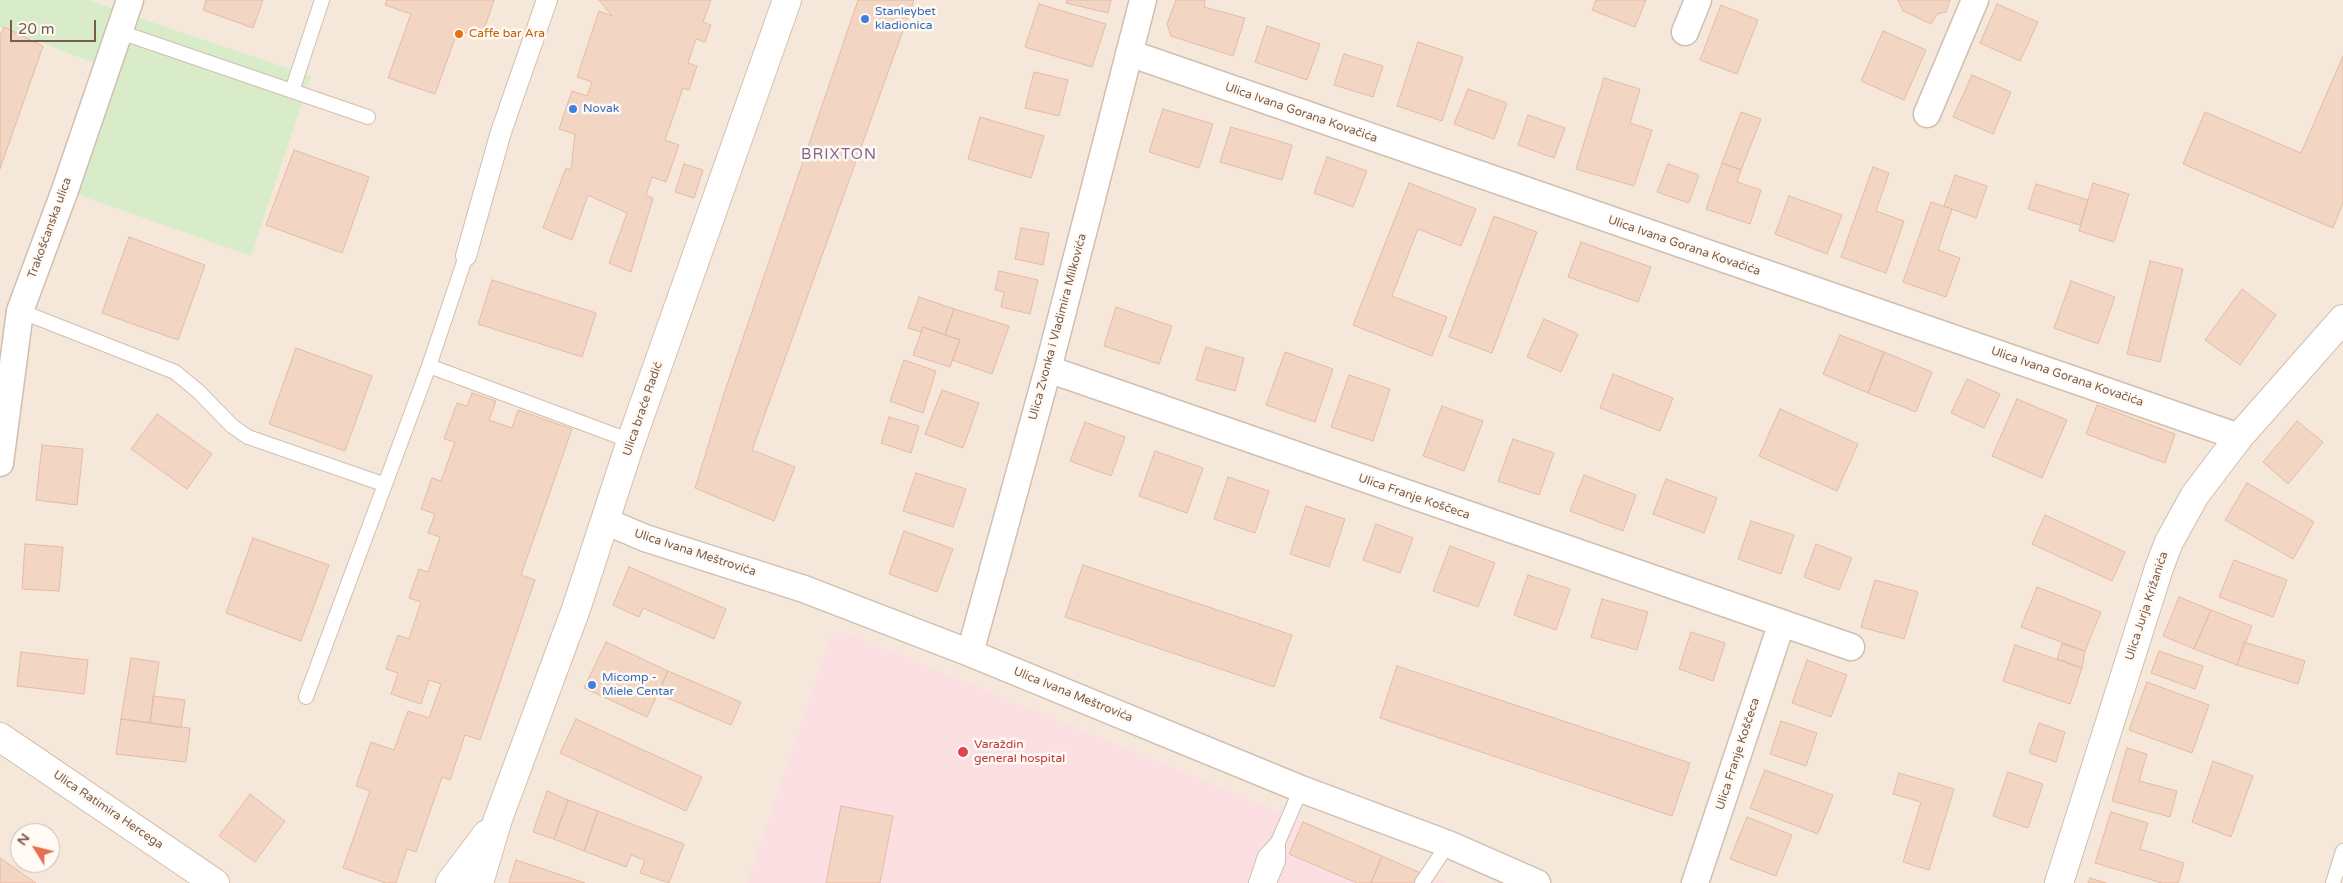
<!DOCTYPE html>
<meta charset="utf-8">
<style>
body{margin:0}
#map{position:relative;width:2343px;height:883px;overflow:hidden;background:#fdf6ec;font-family:"Varela Round",sans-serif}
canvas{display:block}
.north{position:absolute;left:10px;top:823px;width:50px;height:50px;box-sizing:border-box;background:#fffaf3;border:1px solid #cabbb1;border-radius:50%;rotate:306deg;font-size:14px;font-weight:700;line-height:20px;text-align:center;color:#7a5c4d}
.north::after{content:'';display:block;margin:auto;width:18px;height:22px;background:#e76f51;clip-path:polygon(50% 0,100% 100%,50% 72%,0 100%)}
.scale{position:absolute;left:10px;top:20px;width:86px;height:22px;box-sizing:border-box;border:2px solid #7a5c4d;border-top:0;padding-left:6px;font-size:15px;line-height:18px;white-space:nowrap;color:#7a5c4d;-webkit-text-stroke:4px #fffaf3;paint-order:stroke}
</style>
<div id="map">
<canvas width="2343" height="883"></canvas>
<div class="north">N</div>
<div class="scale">20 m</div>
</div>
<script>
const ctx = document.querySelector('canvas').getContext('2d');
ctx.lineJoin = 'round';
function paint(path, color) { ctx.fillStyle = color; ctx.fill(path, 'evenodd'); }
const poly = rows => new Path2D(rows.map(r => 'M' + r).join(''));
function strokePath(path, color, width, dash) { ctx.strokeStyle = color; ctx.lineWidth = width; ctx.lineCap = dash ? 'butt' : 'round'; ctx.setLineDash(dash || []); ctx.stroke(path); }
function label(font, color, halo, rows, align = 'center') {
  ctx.font = font + ' "Varela Round",sans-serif'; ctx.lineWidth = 5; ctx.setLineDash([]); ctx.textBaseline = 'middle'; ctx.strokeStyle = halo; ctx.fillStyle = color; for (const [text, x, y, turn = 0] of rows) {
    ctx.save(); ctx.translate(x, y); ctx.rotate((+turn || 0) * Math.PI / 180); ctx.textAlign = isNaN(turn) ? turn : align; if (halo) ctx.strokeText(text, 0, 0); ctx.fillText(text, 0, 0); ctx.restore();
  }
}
paint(poly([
 [88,0,2343,0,2343,883,0,883,0,27,106,68,311,76],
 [20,833,50,833,50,863,20,863]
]), '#f5e8da');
paint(poly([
 [832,632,849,634,1260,804,1445,883,747,883]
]), '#fbdfe3');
paint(poly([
 [0,0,88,0,311,76,251,256,65,190,106,68,0,27]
]), '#d8ecc9');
const building = poly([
 [206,0,263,0,253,28,203,10,206,0],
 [387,0,494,0,481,38,458,30,435,94,388,78,411,14,385,5,387,0],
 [599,0,711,0,703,22,711,25,705,42,696,39,688,63,697,66,689,90,683,88,665,140,679,145,666,182,652,177,646,195,653,198,631,272,609,263,627,213,588,195,572,240,543,228,566,168,571,170,575,134,559,129,572,91,587,96,592,82,577,77,599,11,612,16,599,0],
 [858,0,914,0,752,450,795,467,774,521,695,488,725,391,858,0],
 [1067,0,1111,0,1108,13,1066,3,1067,0],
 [1176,0,1205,0,1204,7,1245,18,1233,56,1171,36,1167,24,1176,0],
 [1596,0,1646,0,1635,27,1592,10,1596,0],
 [1898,0,1950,0,1946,12,1937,14,1931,24,1903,11,1898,0],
 [1039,4,1106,24,1092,67,1025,47,1039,4],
 [1997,4,2038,22,2020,61,1980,43,1997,4],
 [1721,5,1758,20,1737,74,1700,60,1721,5],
 [1267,26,1320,44,1307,80,1255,62,1267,26],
 [4,27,43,46,0,169,0,36,4,27],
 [1883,31,1926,50,1904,100,1861,81,1883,31],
 [1418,42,1463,57,1442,121,1397,106,1418,42],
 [1344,54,1383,66,1373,97,1334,85,1344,54],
 [2343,56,2343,203,2333,228,2183,164,2205,112,2301,153,2343,56],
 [1034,72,1068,80,1059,116,1025,108,1034,72],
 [1972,75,2011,92,1993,134,1953,117,1972,75],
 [1604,78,1640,89,1630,123,1652,130,1634,186,1576,169,1604,78],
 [1468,89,1507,103,1494,139,1454,124,1468,89],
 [1163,109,1213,124,1199,168,1149,152,1163,109],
 [1741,112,1761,119,1741,170,1722,163,1741,112],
 [1528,115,1565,128,1554,158,1518,145,1528,115],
 [980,117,1044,136,1031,178,968,159,980,117],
 [1231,127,1292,145,1282,180,1220,162,1231,127],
 [294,150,369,177,342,253,266,225,294,150],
 [1327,157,1367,171,1353,207,1314,193,1327,157],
 [1722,163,1741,170,1737,182,1761,190,1750,224,1706,209,1722,163],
 [684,164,703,170,694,198,675,192,684,164],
 [1668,164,1699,175,1689,203,1657,192,1668,164],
 [1873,167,1889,173,1876,211,1904,221,1886,273,1841,257,1873,167],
 [1955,175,1987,186,1976,218,1944,206,1955,175],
 [1409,183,1476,209,1461,246,1418,229,1392,296,1447,317,1432,356,1353,325,1409,183],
 [2093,183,2129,194,2114,242,2079,231,2093,183],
 [2036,184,2088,200,2080,225,2028,209,2036,184],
 [1789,196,1842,215,1827,254,1775,234,1789,196],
 [1931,202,1952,209,1938,250,1960,258,1946,297,1903,282,1931,202],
 [1494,216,1537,232,1492,353,1449,337,1494,216],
 [1021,228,1049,233,1043,265,1015,259,1021,228],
 [129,237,205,265,178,340,102,313,129,237],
 [1581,242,1651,267,1638,302,1568,277,1581,242],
 [2150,261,2183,269,2160,362,2127,354,2150,261],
 [999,271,1038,280,1030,314,1001,307,1004,292,995,290,999,271],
 [492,280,596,313,582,357,478,324,492,280],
 [2071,281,2115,297,2098,344,2054,328,2071,281],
 [2242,289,2276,315,2240,365,2205,340,2242,289],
 [919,297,954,309,945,335,923,327,921,332,908,328,919,297],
 [1116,307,1172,326,1159,364,1104,346,1116,307],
 [954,309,1009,326,992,374,952,360,960,340,945,335,954,309],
 [1544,319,1578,334,1561,372,1527,357,1544,319],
 [923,327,960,340,950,367,913,355,923,327],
 [1840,335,1884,352,1868,393,1823,374,1840,335],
 [1206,347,1244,358,1235,391,1196,380,1206,347],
 [296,348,372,376,345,451,269,424,296,348],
 [1285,352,1333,369,1315,422,1266,405,1285,352],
 [1884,352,1932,372,1916,412,1868,393,1884,352],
 [904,360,936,371,923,413,890,401,904,360],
 [1613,374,1673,398,1660,431,1600,408,1613,374],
 [1349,375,1390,389,1373,441,1331,427,1349,375],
 [1967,379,2000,394,1984,428,1951,413,1967,379],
 [942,390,979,403,963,448,925,434,942,390],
 [472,393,496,401,489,420,512,428,518,410,572,429,521,575,535,580,480,740,465,735,450,780,442,777,416,852,407,849,396,883,386,883,343,868,370,791,356,786,371,742,394,750,408,711,429,718,441,684,429,680,421,704,391,694,398,673,386,669,398,635,409,639,421,602,409,598,419,569,428,572,440,537,428,533,435,514,421,509,432,478,441,481,455,442,444,439,457,403,467,406,472,393],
 [2017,399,2067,420,2042,478,1992,456,2017,399],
 [2097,405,2175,434,2165,463,2086,434,2097,405],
 [1442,406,1483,421,1464,471,1423,456,1442,406],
 [1780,409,1858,444,1837,491,1759,456,1780,409],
 [157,414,212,454,187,489,131,449,157,414],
 [889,417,919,426,911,453,881,443,889,417],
 [2297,421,2323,442,2288,484,2263,462,2297,421],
 [1085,422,1125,437,1111,476,1070,461,1085,422],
 [1513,439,1554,453,1539,495,1498,481,1513,439],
 [42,445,83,449,77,505,36,500,42,445],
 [1155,451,1203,468,1187,513,1139,496,1155,451],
 [916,473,966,489,953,527,903,511,916,473],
 [1584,475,1636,495,1623,531,1570,511,1584,475],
 [1228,477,1269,491,1255,533,1214,519,1228,477],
 [1666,479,1717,498,1704,533,1653,514,1666,479],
 [2247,483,2314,522,2293,559,2225,520,2247,483],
 [1306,506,1345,519,1329,567,1290,554,1306,506],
 [2045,515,2125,552,2112,581,2032,544,2045,515],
 [1751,521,1794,535,1781,574,1738,559,1751,521],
 [1376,524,1413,538,1400,573,1363,560,1376,524],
 [904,531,953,549,937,592,889,574,904,531],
 [253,538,329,565,301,641,226,613,253,538],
 [25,544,63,547,59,591,22,589,25,544],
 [1816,544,1852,558,1839,590,1804,577,1816,544],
 [1450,546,1495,563,1478,607,1433,591,1450,546],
 [2234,560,2287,580,2273,617,2219,597,2234,560],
 [1083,565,1292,635,1274,687,1065,617,1083,565],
 [629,567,726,609,714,639,643,608,639,617,613,605,629,567],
 [1528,575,1570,589,1556,630,1514,615,1528,575],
 [1875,580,1918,592,1904,639,1861,627,1875,580],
 [2037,587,2101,612,2085,651,2021,627,2037,587],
 [2179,597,2211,610,2194,649,2163,636,2179,597],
 [1602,599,1648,612,1637,650,1591,637,1602,599],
 [2211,610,2252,626,2237,665,2194,649,2211,610],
 [1691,632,1725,643,1713,681,1679,669,1691,632],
 [606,642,668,671,647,717,584,688,606,642],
 [2244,642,2305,661,2298,684,2237,665,2244,642],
 [2062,644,2085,651,2082,668,2057,659,2062,644],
 [2015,645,2082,668,2070,704,2003,681,2015,645],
 [2159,651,2203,666,2195,689,2151,673,2159,651],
 [21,652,88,660,84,694,17,686,21,652],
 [131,658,159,662,150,723,121,719,131,658],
 [1807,660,1847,675,1831,717,1792,703,1807,660],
 [1397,666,1690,763,1672,816,1380,718,1397,666],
 [668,671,741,702,731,725,658,694,668,671],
 [2147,682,2209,705,2192,753,2129,730,2147,682],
 [153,696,185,700,181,728,150,723,153,696],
 [121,719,190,728,186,762,116,754,121,719],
 [576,719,702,777,686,811,560,753,576,719],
 [1781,721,1817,733,1806,766,1770,754,1781,721],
 [2039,723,2065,732,2056,762,2029,753,2039,723],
 [2127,748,2147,754,2139,781,2177,791,2170,817,2112,801,2127,748],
 [2213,761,2253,776,2231,837,2192,822,2213,761],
 [1765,770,1833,795,1818,834,1750,808,1765,770],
 [2008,772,2043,784,2028,828,1993,816,2008,772],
 [1899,773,1954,789,1929,870,1903,862,1921,802,1893,794,1899,773],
 [547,791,568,800,554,839,533,832,547,791],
 [250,794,285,821,255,862,219,836,250,794],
 [568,800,598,811,584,851,554,839,568,800],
 [841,806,893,816,880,883,826,883,841,806],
 [598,811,684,844,669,883,640,873,645,860,631,855,626,867,584,851,598,811],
 [2111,812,2148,823,2140,849,2184,863,2178,883,2162,883,2095,863,2111,812],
 [1747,817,1792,835,1776,876,1730,859,1747,817],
 [1303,822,1382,856,1371,883,1357,883,1289,854,1303,822],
 [1382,856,1432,878,1430,883,1371,883,1382,856],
 [0,858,36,883,0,883,0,858],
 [516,860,585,883,509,883,516,860],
 [2090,878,2106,883,2088,883,2090,878]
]);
paint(building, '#f3d5c3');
strokePath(building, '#e6bba3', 1);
const service = poly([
 [120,32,368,117],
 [292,91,322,0],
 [20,311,175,372,199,392,232,426,248,437,383,484],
 [429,366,466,256],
 [306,697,429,366,631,441],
 [1256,883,1265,856,1278,842,1301,789],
 [1269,883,1278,861,1278,842],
 [1422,883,1448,844],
 [2333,883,2343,851]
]);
const pedestrian = poly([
 [466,256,501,132,547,0]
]);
const minor = poly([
 [1685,32,1698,0],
 [1129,53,2239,437],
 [1927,114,1975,0],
 [1048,369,1851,647],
 [0,463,20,311,65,190,130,0],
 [605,521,645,538,804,589,970,653,1301,789,1448,844,1537,883],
 [970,653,1048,369,1143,0],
 [1695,883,1781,625]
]);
const tertiary = poly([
 [2059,883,2159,568,2169,542,2195,495,2239,437,2343,319]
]);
const secondary = poly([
 [0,737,215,883],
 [450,883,487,834],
 [479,883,498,819,576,609,631,441,787,0]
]);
strokePath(service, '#d1beb0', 16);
strokePath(pedestrian, '#d1beb0', 22);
strokePath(minor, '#d1beb0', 29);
strokePath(tertiary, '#d1beb0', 30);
strokePath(secondary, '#d6c0b0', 30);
strokePath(service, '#fff', 14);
strokePath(pedestrian, '#fff', 20);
strokePath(minor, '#fff', 26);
strokePath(tertiary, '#fff', 28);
strokePath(secondary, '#fff', 28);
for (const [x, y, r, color] of [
 [865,19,5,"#3f7fe0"],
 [459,34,5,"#e8710a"],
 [573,109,5,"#3f7fe0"],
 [592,685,5,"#3f7fe0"],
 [963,752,6,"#e0444e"]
]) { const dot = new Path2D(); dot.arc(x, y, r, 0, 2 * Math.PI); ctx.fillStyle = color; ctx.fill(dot); strokePath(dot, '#fffaf3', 2); }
label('12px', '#366cbe', '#fffaf3', [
 ["Stanleybet",875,12],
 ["kladionica",875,26],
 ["Novak",583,109],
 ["Micomp -",602,678],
 ["Miele Centar",602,692]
], 'left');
label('12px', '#c56008', '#fffaf3', [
 ["Caffe bar Ara",469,34]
], 'left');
label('12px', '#7a5c4d', '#fffaf3', [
 ["Ulica Ivana Gorana Kovačića",1301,113,19],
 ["Trakošćanska ulica",50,228,-70],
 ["Ulica Ivana Gorana Kovačića",1684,246,19],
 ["Ulica Zvonka i Vladimira Milkovića",1058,327,-75],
 ["Ulica Ivana Gorana Kovačića",2067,377,19],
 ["Ulica braće Radić",643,409,-71],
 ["Ulica Franje Koščeca",1414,497,19],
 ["Ulica Ivana Meštrovića",695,553,18],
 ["Ulica Jurja Križanića",2147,606,-72],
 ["Ulica Ivana Meštrovića",1073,695,22],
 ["Ulica Franje Koščeca",1738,754,-72],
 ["Ulica Ratimira Hercega",108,810,34]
]);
label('12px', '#be3a42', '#fffaf3', [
 ["Varaždin",974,745],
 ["general hospital",974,759]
], 'left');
ctx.letterSpacing = '1px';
label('15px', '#846695', '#fffaf3', [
 ["BRIXTON",839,155]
]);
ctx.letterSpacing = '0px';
</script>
